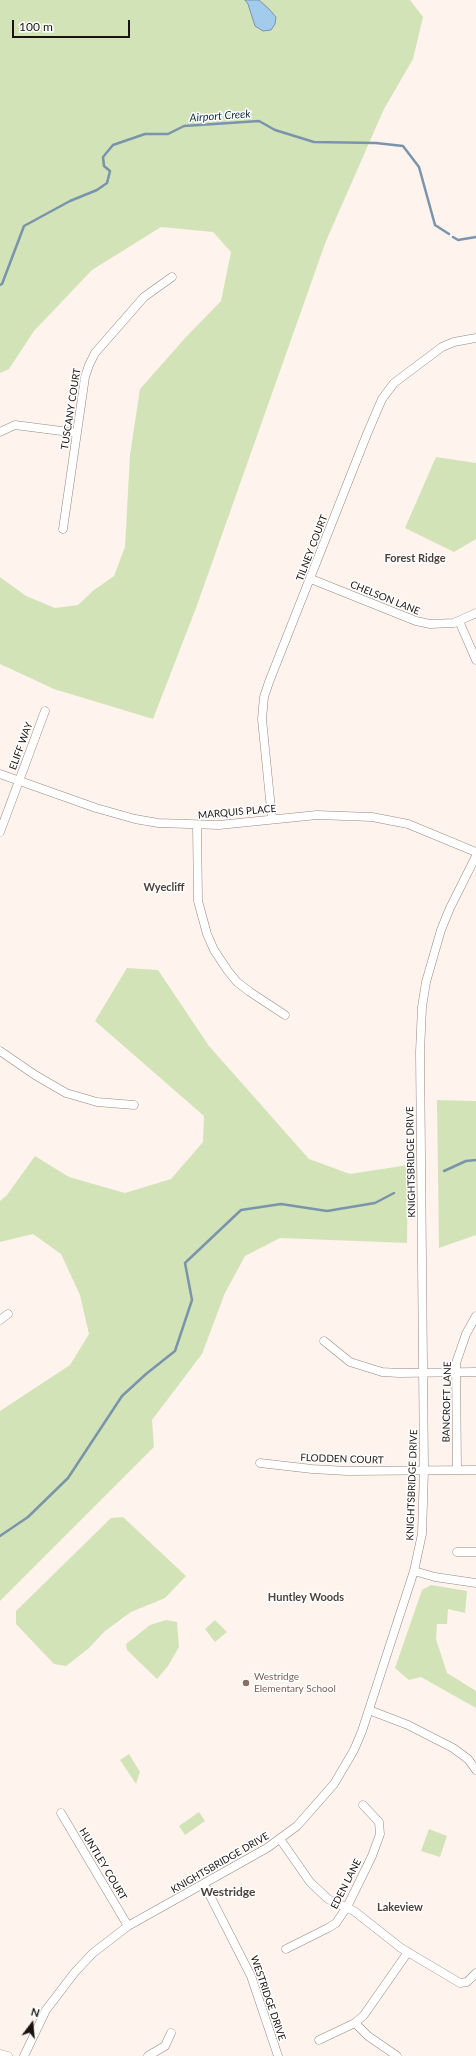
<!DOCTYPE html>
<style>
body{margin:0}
#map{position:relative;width:476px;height:2056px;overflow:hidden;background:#fef3ed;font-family:Lato,sans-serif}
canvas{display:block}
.north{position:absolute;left:12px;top:2004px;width:40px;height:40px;-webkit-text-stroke:3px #fff;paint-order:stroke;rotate:16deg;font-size:11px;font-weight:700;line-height:16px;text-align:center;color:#191412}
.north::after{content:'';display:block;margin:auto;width:14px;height:18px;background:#191412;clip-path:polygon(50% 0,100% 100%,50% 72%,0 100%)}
.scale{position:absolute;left:12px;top:20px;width:118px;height:18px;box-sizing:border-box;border:2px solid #191412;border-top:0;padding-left:5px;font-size:12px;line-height:14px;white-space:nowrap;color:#191412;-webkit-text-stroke:3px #fff;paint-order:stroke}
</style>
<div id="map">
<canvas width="476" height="2056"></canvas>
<div class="north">N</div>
<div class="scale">100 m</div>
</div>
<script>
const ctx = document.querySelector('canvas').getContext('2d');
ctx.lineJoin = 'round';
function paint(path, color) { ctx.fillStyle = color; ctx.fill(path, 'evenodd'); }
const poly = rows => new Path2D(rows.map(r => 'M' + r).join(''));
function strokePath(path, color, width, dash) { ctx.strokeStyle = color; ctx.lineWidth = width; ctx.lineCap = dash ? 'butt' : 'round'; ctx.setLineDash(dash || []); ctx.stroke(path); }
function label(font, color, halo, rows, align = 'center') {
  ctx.font = font + ' Lato,sans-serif'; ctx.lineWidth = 3; ctx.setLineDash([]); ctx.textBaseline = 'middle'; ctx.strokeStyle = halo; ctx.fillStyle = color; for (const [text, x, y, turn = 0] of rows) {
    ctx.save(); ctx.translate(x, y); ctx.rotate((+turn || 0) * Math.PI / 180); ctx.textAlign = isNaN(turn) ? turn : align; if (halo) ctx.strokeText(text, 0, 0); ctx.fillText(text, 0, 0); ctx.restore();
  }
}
paint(poly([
 [0,0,410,0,423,17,413,59,384,109,326,241,196,608,153,719,54,689,0,664,0,577,26,596,55,608,78,605,94,590,114,576,125,547,130,455,140,389,186,337,221,301,231,252,213,232,161,227,92,270,34,331,9,369,0,373],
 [436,457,476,463,476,539,454,552,405,528],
 [127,968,158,970,209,1046,309,1159,350,1174,408,1165,407,1243,280,1238,245,1256,225,1293,202,1354,152,1420,154,1447,0,1601,0,1411,70,1365,89,1334,80,1295,61,1254,33,1234,0,1242,0,1201,7,1195,35,1156,69,1177,125,1193,171,1179,203,1142,204,1116,95,1021],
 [437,1100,476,1101,476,1235,439,1248],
 [123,1517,186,1576,165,1598,131,1612,105,1631,88,1649,66,1666,54,1664,16,1624,16,1611,111,1518],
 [431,1585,467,1591,465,1613,448,1609,447,1624,437,1624,436,1639,447,1673,476,1691,476,1708,421,1677,409,1680,395,1668,422,1590],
 [166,1620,177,1622,179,1647,168,1666,157,1679,127,1650,126,1644,150,1625],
 [215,1620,227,1632,215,1642,205,1629],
 [129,1754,140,1772,136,1784,120,1760],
 [199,1812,205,1821,185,1835,179,1826],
 [429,1829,447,1836,440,1857,421,1851]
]), '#d3e3b8');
const water = poly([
 [245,0,259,0,269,9,276,17,275,24,271,30,263,31,255,26,248,4,245,0]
]);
paint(water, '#a2cbec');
strokePath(water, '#7994ab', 1);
strokePath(poly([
 [453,237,458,240,476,237],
 [0,285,2,284,24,226,70,201,97,190,107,183,110,171,104,166,103,157,113,145,145,134,168,134,184,126,259,121,275,130,314,142,376,143,403,146,419,167,435,225,449,234],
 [444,1171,466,1161,476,1160],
 [0,1536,28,1517,68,1478,122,1396,146,1374,175,1351,192,1300,185,1263,241,1210,281,1204,327,1211,375,1203,394,1193]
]), '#7994ab', 2.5);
const minor = poly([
 [0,432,15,425,77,433],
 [63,529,85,377,89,365,95,353,144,297,172,277],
 [311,579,416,621,430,624,454,623,476,613],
 [459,621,476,660],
 [0,774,96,808,135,819,158,823,219,825,317,815,372,817,408,824,476,852],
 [272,819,262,719,264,697,269,682,367,434,382,399,394,383,442,347,454,342,476,338],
 [197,826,198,901,207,934,214,950,228,971,237,982,250,992,285,1015],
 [0,832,45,711],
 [0,1051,35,1075,66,1093,97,1102,134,1105],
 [0,1320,8,1314],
 [324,1341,350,1362,382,1372,399,1373,476,1372],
 [260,1463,312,1469,347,1471,476,1470],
 [457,1470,456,1363,466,1334,476,1316],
 [457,1552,476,1552],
 [414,1571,435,1577,476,1583],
 [369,1710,408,1725,453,1748,468,1759,476,1770],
 [61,1813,128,1926],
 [280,1839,310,1882,328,1899,354,1911,401,1948,460,1983,467,1982,476,1973],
 [204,1884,251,1976,278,2056],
 [286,1949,328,1928,336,1923,347,1907,372,1856,380,1834,379,1822,363,1805],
 [355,2023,368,2036,397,2056],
 [319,2040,355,2023,364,2015,408,1952],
 [0,2054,8,2056],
 [24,2056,46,2010,75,1972,93,1953,128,1926,267,1848,297,1826,334,1784,354,1750,362,1731,414,1571,422,1534,424,1470,420,1052,422,1007,426,982,441,930,450,908,476,856],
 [148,2056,165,2046,171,2033]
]);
strokePath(minor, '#958882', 9);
strokePath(minor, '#fff', 8);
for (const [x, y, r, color] of [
 [246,1683,4,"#8d6e63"]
]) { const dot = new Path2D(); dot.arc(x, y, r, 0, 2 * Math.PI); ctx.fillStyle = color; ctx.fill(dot); strokePath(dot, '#fff', 1.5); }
label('10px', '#191412', '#fff', [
 ["TUSCANY COURT",71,409,-81],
 ["TILNEY COURT",312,548,-69],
 ["CHELSON LANE",385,598,22],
 ["ELIFF WAY",21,746,-70],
 ["MARQUIS PLACE",237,812,-5],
 ["KNIGHTSBRIDGE DRIVE",411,1162,-91],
 ["BANCROFT LANE",447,1402,-89],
 ["FLODDEN COURT",342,1459,2],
 ["KNIGHTSBRIDGE DRIVE",412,1485,-88],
 ["KNIGHTSBRIDGE DRIVE",220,1863,-30],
 ["HUNTLEY COURT",103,1864,59],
 ["EDEN LANE",346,1884,-63],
 ["WESTRIDGE DRIVE",268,1998,71]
]);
label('10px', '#785e54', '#fff', [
 ["Westridge",254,1677],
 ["Elementary School",254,1689]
], 'left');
label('italic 11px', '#0c2d44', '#fff', [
 ["Airport Creek",220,116,-4]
]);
label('bold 11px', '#4c413b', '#fff', [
 ["Forest Ridge",415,558],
 ["Wyecliff",164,887],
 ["Huntley Woods",306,1597],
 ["Lakeview",400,1907]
]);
label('bold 12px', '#4c413b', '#fff', [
 ["Westridge",228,1892]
]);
</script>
